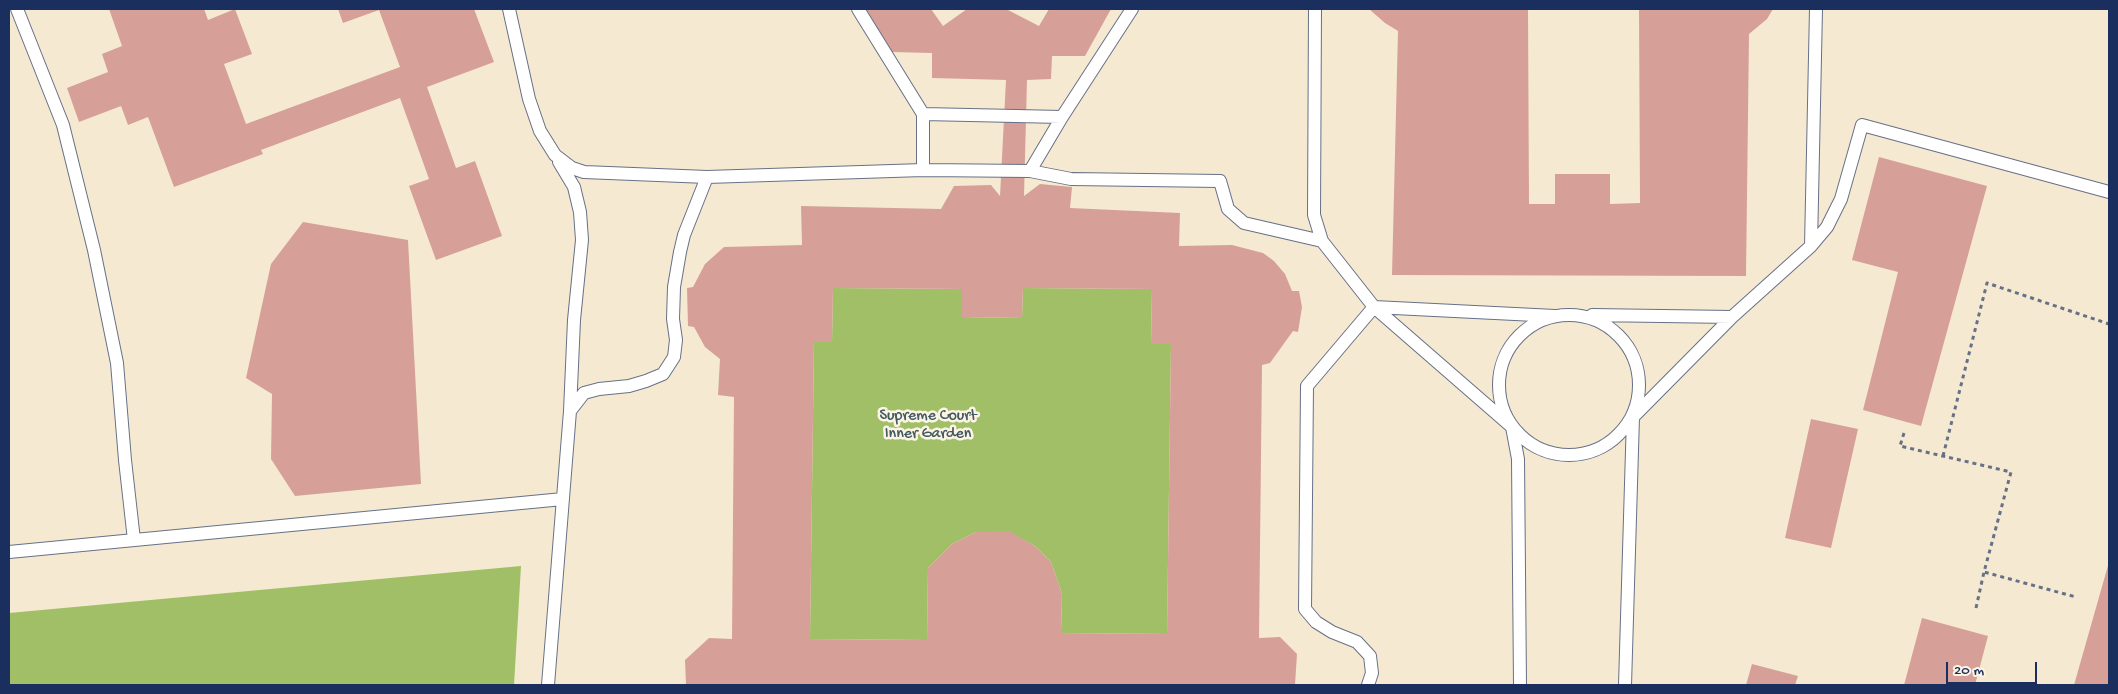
<!DOCTYPE html>
<style>
body{margin:0}
#map{position:relative;width:2118px;height:694px;overflow:hidden;background:#f5ead1;font-family:"Gochi Hand",sans-serif}
canvas{display:block}
.frame{position:absolute;inset:0;border:10px solid #1b2f5e;pointer-events:none}
.scale{position:absolute;left:1946px;top:662px;width:91px;height:22px;box-sizing:border-box;border:2px solid #1b2f5e;border-top:0;padding-left:6px;font-size:15px;line-height:18px;white-space:nowrap;color:#1b2f5e;-webkit-text-stroke:4px #fcf5e5;paint-order:stroke}
</style>
<div id="map">
<canvas width="2118" height="694"></canvas>
<div class="frame"></div>
<div class="scale">20 m</div>
</div>
<script>
const ctx = document.querySelector('canvas').getContext('2d');
ctx.lineJoin = 'round';
function paint(path, color) { ctx.fillStyle = color; ctx.fill(path, 'evenodd'); }
const poly = rows => new Path2D(rows.map(r => 'M' + r).join(''));
function strokePath(path, color, width, dash) { ctx.strokeStyle = color; ctx.lineWidth = width; ctx.lineCap = dash ? 'butt' : 'round'; ctx.setLineDash(dash || []); ctx.stroke(path); }
function label(font, color, halo, rows, align = 'center') {
  ctx.font = font + ' "Gochi Hand",sans-serif'; ctx.lineWidth = 5; ctx.setLineDash([]); ctx.textBaseline = 'middle'; ctx.strokeStyle = halo; ctx.fillStyle = color; for (const [text, x, y, turn = 0] of rows) {
    ctx.save(); ctx.translate(x, y); ctx.rotate((+turn || 0) * Math.PI / 180); ctx.textAlign = isNaN(turn) ? turn : align; if (halo) ctx.strokeText(text, 0, 0); ctx.fillText(text, 0, 0); ctx.restore();
  }
}
paint(poly([
 [833,288,962,289,962,317,1022,318,1023,288,1152,289,1151,343,1171,344,1167,634,1061,633,1062,594,1051,562,1035,546,1009,532,976,532,952,544,928,568,927,640,810,639,814,342,832,342],
 [521,566,514,685,9,685,9,613]
]), '#a1bf66');
paint(poly([
 [109,9,204,9,208,20,235,9,252,54,224,64,246,124,400,67,379,10,343,23,338,9,474,9,494,62,427,87,456,168,475,161,502,236,436,260,409,186,429,179,400,98,261,150,263,154,174,187,148,117,128,125,121,106,79,122,67,88,108,72,102,54,122,46],
 [866,9,931,9,943,26,967,9,1006,9,1039,26,1049,9,1111,9,1085,56,1052,56,1051,79,1027,80,1024,196,1040,184,1072,187,1070,208,1180,213,1179,246,1232,245,1263,253,1274,261,1285,274,1292,291,1299,291,1302,307,1298,332,1293,331,1270,363,1262,365,1259,638,1280,637,1297,654,1295,685,686,685,685,660,709,638,732,639,734,397,718,395,720,359,705,347,694,327,688,326,687,288,693,287,705,264,724,247,802,245,801,206,941,209,954,186,991,185,1000,196,1006,80,932,78,932,53,891,52],
 [833,288,962,289,962,317,1022,318,1023,288,1152,289,1151,344,1171,344,1167,634,1061,633,1062,594,1051,562,1035,546,1009,531,976,532,952,544,928,568,927,640,810,639,814,342,832,342],
 [1369,9,1528,9,1529,204,1555,204,1555,174,1610,174,1610,204,1640,203,1639,9,1773,9,1767,19,1749,34,1746,276,1392,275,1398,31,1385,23],
 [1879,157,1987,186,1921,426,1863,410,1898,272,1852,260],
 [303,222,408,240,421,484,295,496,271,459,272,394,246,378,271,264],
 [1811,419,1858,429,1831,548,1785,538],
 [2109,562,2109,685,2074,685],
 [1922,618,1988,636,1975,685,1904,685],
 [1752,664,1798,676,1795,685,1746,685]
]), '#d6a098');
const service = poly([
 [17,9,63,125,94,250,117,363,125,460,134,540],
 [509,9,529,99,540,131,555,155,572,168,584,172,707,177],
 [858,9,923,114,923,170],
 [1315,9,1314,215,1322,241,1374,307,1512,427,1518,459,1520,685],
 [923,114,1062,117],
 [559,162,574,187,580,212,582,240,574,320,570,411],
 [1030,171,1062,117,1132,9],
 [1811,246,1816,9],
 '1499 385a70 70 0 1 1 140 0a70 70 0 1 1-140 0Z',
 [1592,315,1732,317],
 [9,552,563,499],
 [548,685,570,411,584,393,599,389,629,386,646,381,663,374,674,357,676,340,673,319,674,287,680,252,684,235,707,177,923,170,1030,171,1071,179,1220,181,1228,209,1244,223,1322,241],
 [1368,685,1372,673,1370,656,1357,642,1332,632,1316,622,1305,609,1307,386,1374,307,1555,316],
 [1625,685,1633,417,1732,317,1811,246,1827,227,1841,199,1862,125,2109,192]
]);
strokePath(service, '#677086', 14);
strokePath(poly([
 [1904,433,1900,446,2011,472,1984,572,2076,597],
 [1943,456,1987,283,2109,324],
 [1976,608,1984,572]
]), '#677086', 3, [4, 4]);
strokePath(service, '#fff', 12);
label('16px', '#435a60', '#fcf5e5', [
 ["Supreme Court",928,417],
 ["Inner Garden",928,435]
]);
</script>
